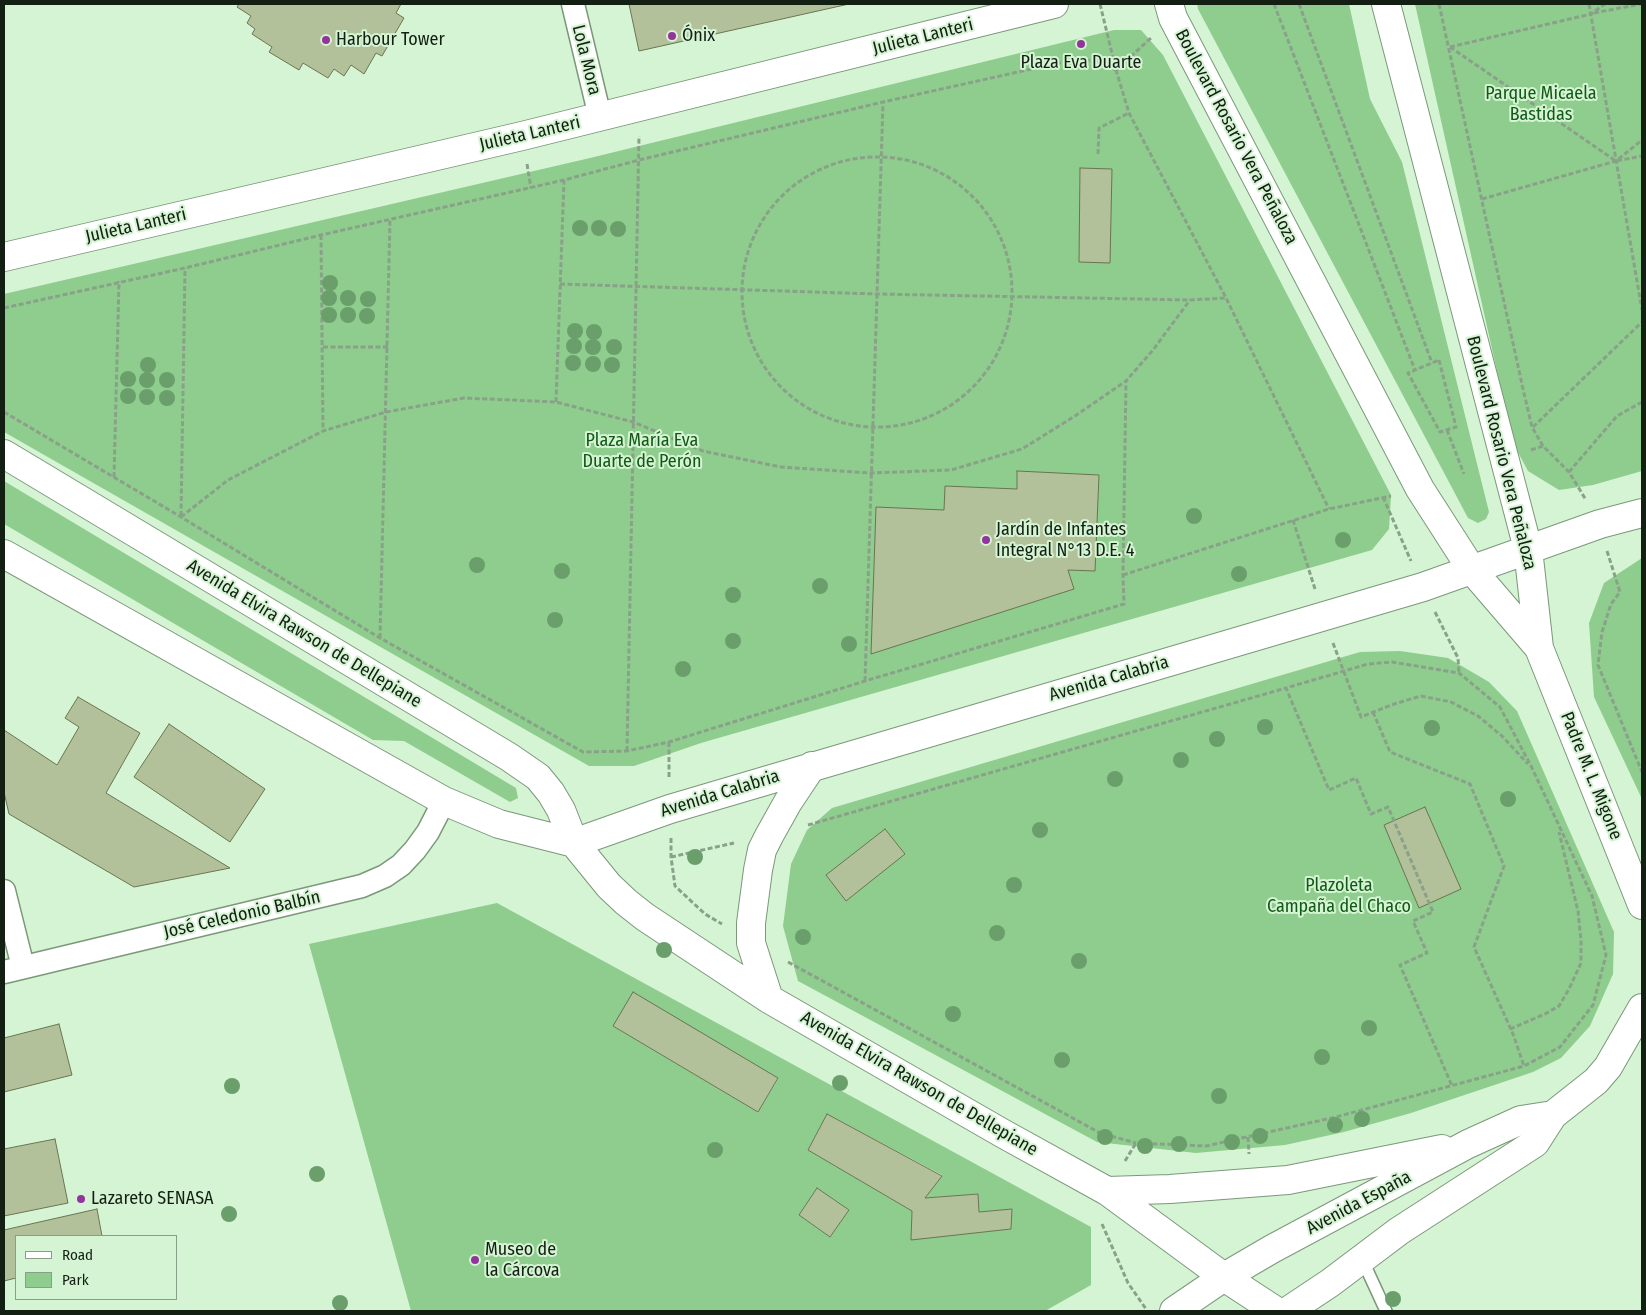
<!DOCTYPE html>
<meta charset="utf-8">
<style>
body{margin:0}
#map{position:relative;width:1646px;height:1315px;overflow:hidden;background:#d5f4d3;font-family:"Fira Sans Condensed",sans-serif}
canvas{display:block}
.frame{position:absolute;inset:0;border:5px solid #141f14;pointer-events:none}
.legend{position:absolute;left:15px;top:1235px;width:162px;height:65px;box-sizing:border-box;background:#d5f4d3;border:1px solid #889f87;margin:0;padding:6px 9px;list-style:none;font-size:15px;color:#141f14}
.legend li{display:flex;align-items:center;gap:10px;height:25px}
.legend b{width:25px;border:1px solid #889f87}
</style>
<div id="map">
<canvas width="1646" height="1315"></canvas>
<div class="frame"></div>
<ul class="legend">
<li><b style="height:6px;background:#fff"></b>Road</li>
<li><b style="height:14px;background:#8ecd8d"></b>Park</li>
</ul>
</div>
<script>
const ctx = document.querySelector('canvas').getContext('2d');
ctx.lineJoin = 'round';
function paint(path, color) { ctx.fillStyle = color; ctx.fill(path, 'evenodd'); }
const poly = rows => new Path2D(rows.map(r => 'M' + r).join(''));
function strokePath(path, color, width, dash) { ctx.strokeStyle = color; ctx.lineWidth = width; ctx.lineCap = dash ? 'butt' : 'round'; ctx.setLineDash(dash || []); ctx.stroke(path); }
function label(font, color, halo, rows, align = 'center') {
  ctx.font = font + ' "Fira Sans Condensed",sans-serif'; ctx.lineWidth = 4; ctx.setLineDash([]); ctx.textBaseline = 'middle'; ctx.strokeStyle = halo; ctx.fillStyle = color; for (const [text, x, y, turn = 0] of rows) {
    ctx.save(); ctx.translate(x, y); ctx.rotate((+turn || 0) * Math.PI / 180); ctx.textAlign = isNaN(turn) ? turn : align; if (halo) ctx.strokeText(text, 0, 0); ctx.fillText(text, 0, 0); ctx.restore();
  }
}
paint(poly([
 [1197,4,1349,4,1370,99,1402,162,1489,512,1486,519,1478,523,1468,518,1198,9],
 [1415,4,1642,4,1642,471,1593,485,1559,490,1528,471,1513,443],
 [1114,30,1141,30,1163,55,1391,495,1389,529,1372,550,701,743,634,766,589,766,4,432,4,294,590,158],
 [4,481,516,788,518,798,510,802,404,741,373,740,4,524],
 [1642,558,1642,799,1594,697,1589,623,1604,583],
 [1400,651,1448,658,1489,682,1517,711,1614,932,1613,974,1590,1026,1561,1058,1533,1072,1411,1113,1344,1132,1285,1145,1196,1153,1097,1142,798,981,783,926,791,864,807,830,832,808,1360,652],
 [497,903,1091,1227,1091,1285,1045,1311,411,1311,309,944],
 [613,1026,778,1078,778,1079,758,1112],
 [827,1114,942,1175,925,1198,978,1194,979,1212,1012,1209,1011,1229,911,1239,912,1211,808,1150],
 [817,1188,849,1210,830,1237,799,1215]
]), '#8ecd8d');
const building = poly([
 [239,4,401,4,396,13,404,18,382,56,376,53,364,74,351,65,344,76,334,69,328,78,303,63,299,70,269,52,272,47,252,34,255,29,247,23,251,16,237,7,239,4],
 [629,4,849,4,639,51,629,4],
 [1080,168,1112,169,1110,263,1079,262,1080,168],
 [1017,471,1099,475,1095,571,1068,570,1074,589,871,654,876,507,944,510,945,486,1017,489,1017,471],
 [78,697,140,733,106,793,230,868,134,887,9,814,4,792,4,730,57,765,79,727,65,718,78,697],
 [169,724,265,789,230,842,134,777,169,724],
 [1425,807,1461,889,1419,908,1384,825,1425,807],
 [885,829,905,854,846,901,826,875,885,829],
 [633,992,778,1078,758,1112,613,1026,633,992],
 [59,1024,72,1075,4,1092,4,1038,59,1024],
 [827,1114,942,1176,925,1198,978,1194,979,1212,1012,1209,1011,1229,911,1240,912,1211,808,1150,827,1114],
 [55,1139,68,1203,4,1216,4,1149,55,1139],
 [817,1188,849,1210,830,1237,799,1215,817,1188],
 [97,1209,102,1236,16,1236,16,1278,4,1281,4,1230,97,1209]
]);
paint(building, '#b3c19a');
strokePath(building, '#697552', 1);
const lane = poly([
 [1362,1259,1386,1311]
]);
const street = poly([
 [573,4,600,117],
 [4,891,23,967],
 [4,972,362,886,385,876,401,865,415,850,428,832,444,801]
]);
const secondary = poly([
 [1169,4,1173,18,1420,489,1472,570,1539,648],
 [1386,4,1528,549,1539,648,1642,905],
 [4,257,522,136,1054,4],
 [4,454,509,757,538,777,551,793,561,810,574,843,609,886,626,902,645,917,769,999,1002,1133,1107,1191,1224,1277,1276,1311],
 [4,554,444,801,499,824,574,843],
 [574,843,670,809,1423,587,1600,524,1642,513],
 [769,999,751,943,751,923,758,870,762,850,769,836,788,802,812,766],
 [1107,1191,1170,1189,1288,1180,1442,1149],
 [1174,1311,1224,1277,1272,1249,1468,1144,1521,1120,1553,1115],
 [1288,1311,1330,1283,1399,1231,1535,1143,1553,1115,1596,1081,1608,1067,1642,1008]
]);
strokePath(lane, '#7b987a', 14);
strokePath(street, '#7b987a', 25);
strokePath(secondary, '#7b987a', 30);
strokePath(poly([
 [1100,4,1116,70,1129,113,1226,298,1329,509],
 [1274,4,1415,370],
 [1299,4,1432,363],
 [1439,4,1523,389,1532,427,1543,446,1569,472,1586,500],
 [1589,4,1642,310],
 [1594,13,1641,4],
 [1450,47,1616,161,1642,156],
 [1450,47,1591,14,1605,4],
 [1098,154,1099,128,1129,113],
 '742 292a135 135 0 1 1 270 0a135 135 0 1 1-270 0Z',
 [527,164,531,188],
 [1482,199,1616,161,1642,140],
 [321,235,323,431],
 [560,284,877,294,1190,300,1226,298],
 [4,308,185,268,321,235,564,180,639,160,883,102,1081,58,1116,70,1152,37],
 [323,347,388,347],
 [1439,360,1456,427,1440,432,1408,373,1439,360],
 [556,402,564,180],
 [4,412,181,517,380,638,583,752,627,751,669,742,865,681,1124,604,1123,575,1126,381],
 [1533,427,1642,322],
 [1447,430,1464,474],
 [1531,450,1543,446],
 [1569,472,1617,416,1642,402],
 [114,477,119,281],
 [1383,497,1411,561],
 [181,516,185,268],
 [181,517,228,480,323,431,386,412,464,398,556,402,633,422,703,451,781,467,871,473,951,470,1022,449,1075,416,1126,381,1153,350,1190,300],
 [1293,520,1315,589],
 [1607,551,1620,592,1611,604,1602,632,1598,665,1642,772],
 [1123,575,1329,509,1391,496],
 [1435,612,1458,658,1459,673],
 [380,638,390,219],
 [1333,643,1361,717,1394,704,1421,696,1451,702,1478,716,1502,736,1528,764],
 [865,681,883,102],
 [1373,712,1390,752,1470,784,1504,866,1474,947,1513,1034,1524,1066],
 [669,742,669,779],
 [627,751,639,136],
 [808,825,1286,688],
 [671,838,671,857,675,886,705,914,722,924],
 [671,857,734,843],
 [788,962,1100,1133,1136,1143],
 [1510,1029,1545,1014,1559,1006,1569,989,1581,963,1581,940,1578,911,1559,832],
 [1248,1137,1249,1154],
 [1125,1161,1136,1143,1206,1146,1336,1117,1524,1066,1560,1047,1593,1005,1606,955,1592,896,1532,768,1500,707,1459,673,1392,662,1368,664,1286,688,1329,790,1356,778,1371,814,1388,807,1433,912,1413,921,1427,953,1400,965,1452,1086],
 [1102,1224,1128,1283,1146,1309]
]), '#8aa189', 3, [5, 2.5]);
strokePath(lane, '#fff', 11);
strokePath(street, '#fff', 22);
strokePath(secondary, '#fff', 28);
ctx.fillStyle = '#6a9f6c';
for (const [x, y] of [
 [580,228],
 [599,228],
 [618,229],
 [330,283],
 [329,298],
 [348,298],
 [368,299],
 [329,315],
 [348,315],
 [367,316],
 [575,331],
 [594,332],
 [574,346],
 [593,347],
 [614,347],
 [573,363],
 [593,364],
 [148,365],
 [612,365],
 [128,379],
 [147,380],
 [167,380],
 [128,396],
 [147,397],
 [167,398],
 [1194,516],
 [1343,540],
 [477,565],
 [562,571],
 [1239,574],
 [820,586],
 [733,595],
 [555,620],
 [733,641],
 [849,644],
 [683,669],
 [1265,727],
 [1432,728],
 [1217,739],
 [1181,760],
 [1115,779],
 [1508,799],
 [1040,830],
 [695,857],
 [1014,885],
 [997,933],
 [803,937],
 [664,950],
 [1079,961],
 [953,1014],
 [1369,1028],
 [1322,1057],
 [1062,1060],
 [840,1083],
 [232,1086],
 [1219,1096],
 [1362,1119],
 [1335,1125],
 [1260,1136],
 [1105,1137],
 [1232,1142],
 [1179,1144],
 [1145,1146],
 [715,1150],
 [317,1174],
 [229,1214],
 [1393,1299],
 [340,1303]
]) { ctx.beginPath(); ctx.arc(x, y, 8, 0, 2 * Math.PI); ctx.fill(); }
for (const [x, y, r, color] of [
 [672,36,5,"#93349c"],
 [326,40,5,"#93349c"],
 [1081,44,5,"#93349c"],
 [986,540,5,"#93349c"],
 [81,1199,5,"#93349c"],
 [475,1260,5,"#93349c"]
]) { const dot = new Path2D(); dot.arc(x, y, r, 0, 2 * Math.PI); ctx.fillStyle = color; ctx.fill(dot); strokePath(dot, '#d5f4d3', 2); }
label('18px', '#141f14', '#d5f4d3', [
 ["Ónix",682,36],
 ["Harbour Tower",336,40],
 ["Plaza Eva Duarte",1081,63,"center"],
 ["Jardín de Infantes",996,530],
 ["Integral N°13 D.E. 4",996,551],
 ["Lazareto SENASA",91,1199],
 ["Museo de",485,1250],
 ["la Cárcova",485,1271]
], 'left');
label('18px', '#141f14', '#d5f4d3', [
 ["Julieta Lanteri",923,37,-14],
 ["Lola Mora",586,60,76],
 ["Julieta Lanteri",530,134,-13],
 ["Boulevard Rosario Vera Peñaloza",1236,137,62],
 ["Julieta Lanteri",136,226,-13],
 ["Boulevard Rosario Vera Peñaloza",1501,453,76],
 ["Avenida Elvira Rawson de Dellepiane",304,634,31],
 ["Avenida Calabria",1109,679,-16],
 ["Padre M. L. Migone",1591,776,68],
 ["Avenida Calabria",720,794,-17],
 ["José Celedonio Balbín",242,915,-13],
 ["Avenida Elvira Rawson de Dellepiane",919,1084,30],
 ["Avenida España",1359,1203,-28]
]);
label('18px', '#125918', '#d5f4d3', [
 ["Parque Micaela",1541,94],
 ["Bastidas",1541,115],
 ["Plaza María Eva",642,441],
 ["Duarte de Perón",642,462],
 ["Plazoleta",1339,886],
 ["Campaña del Chaco",1339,907]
]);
</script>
